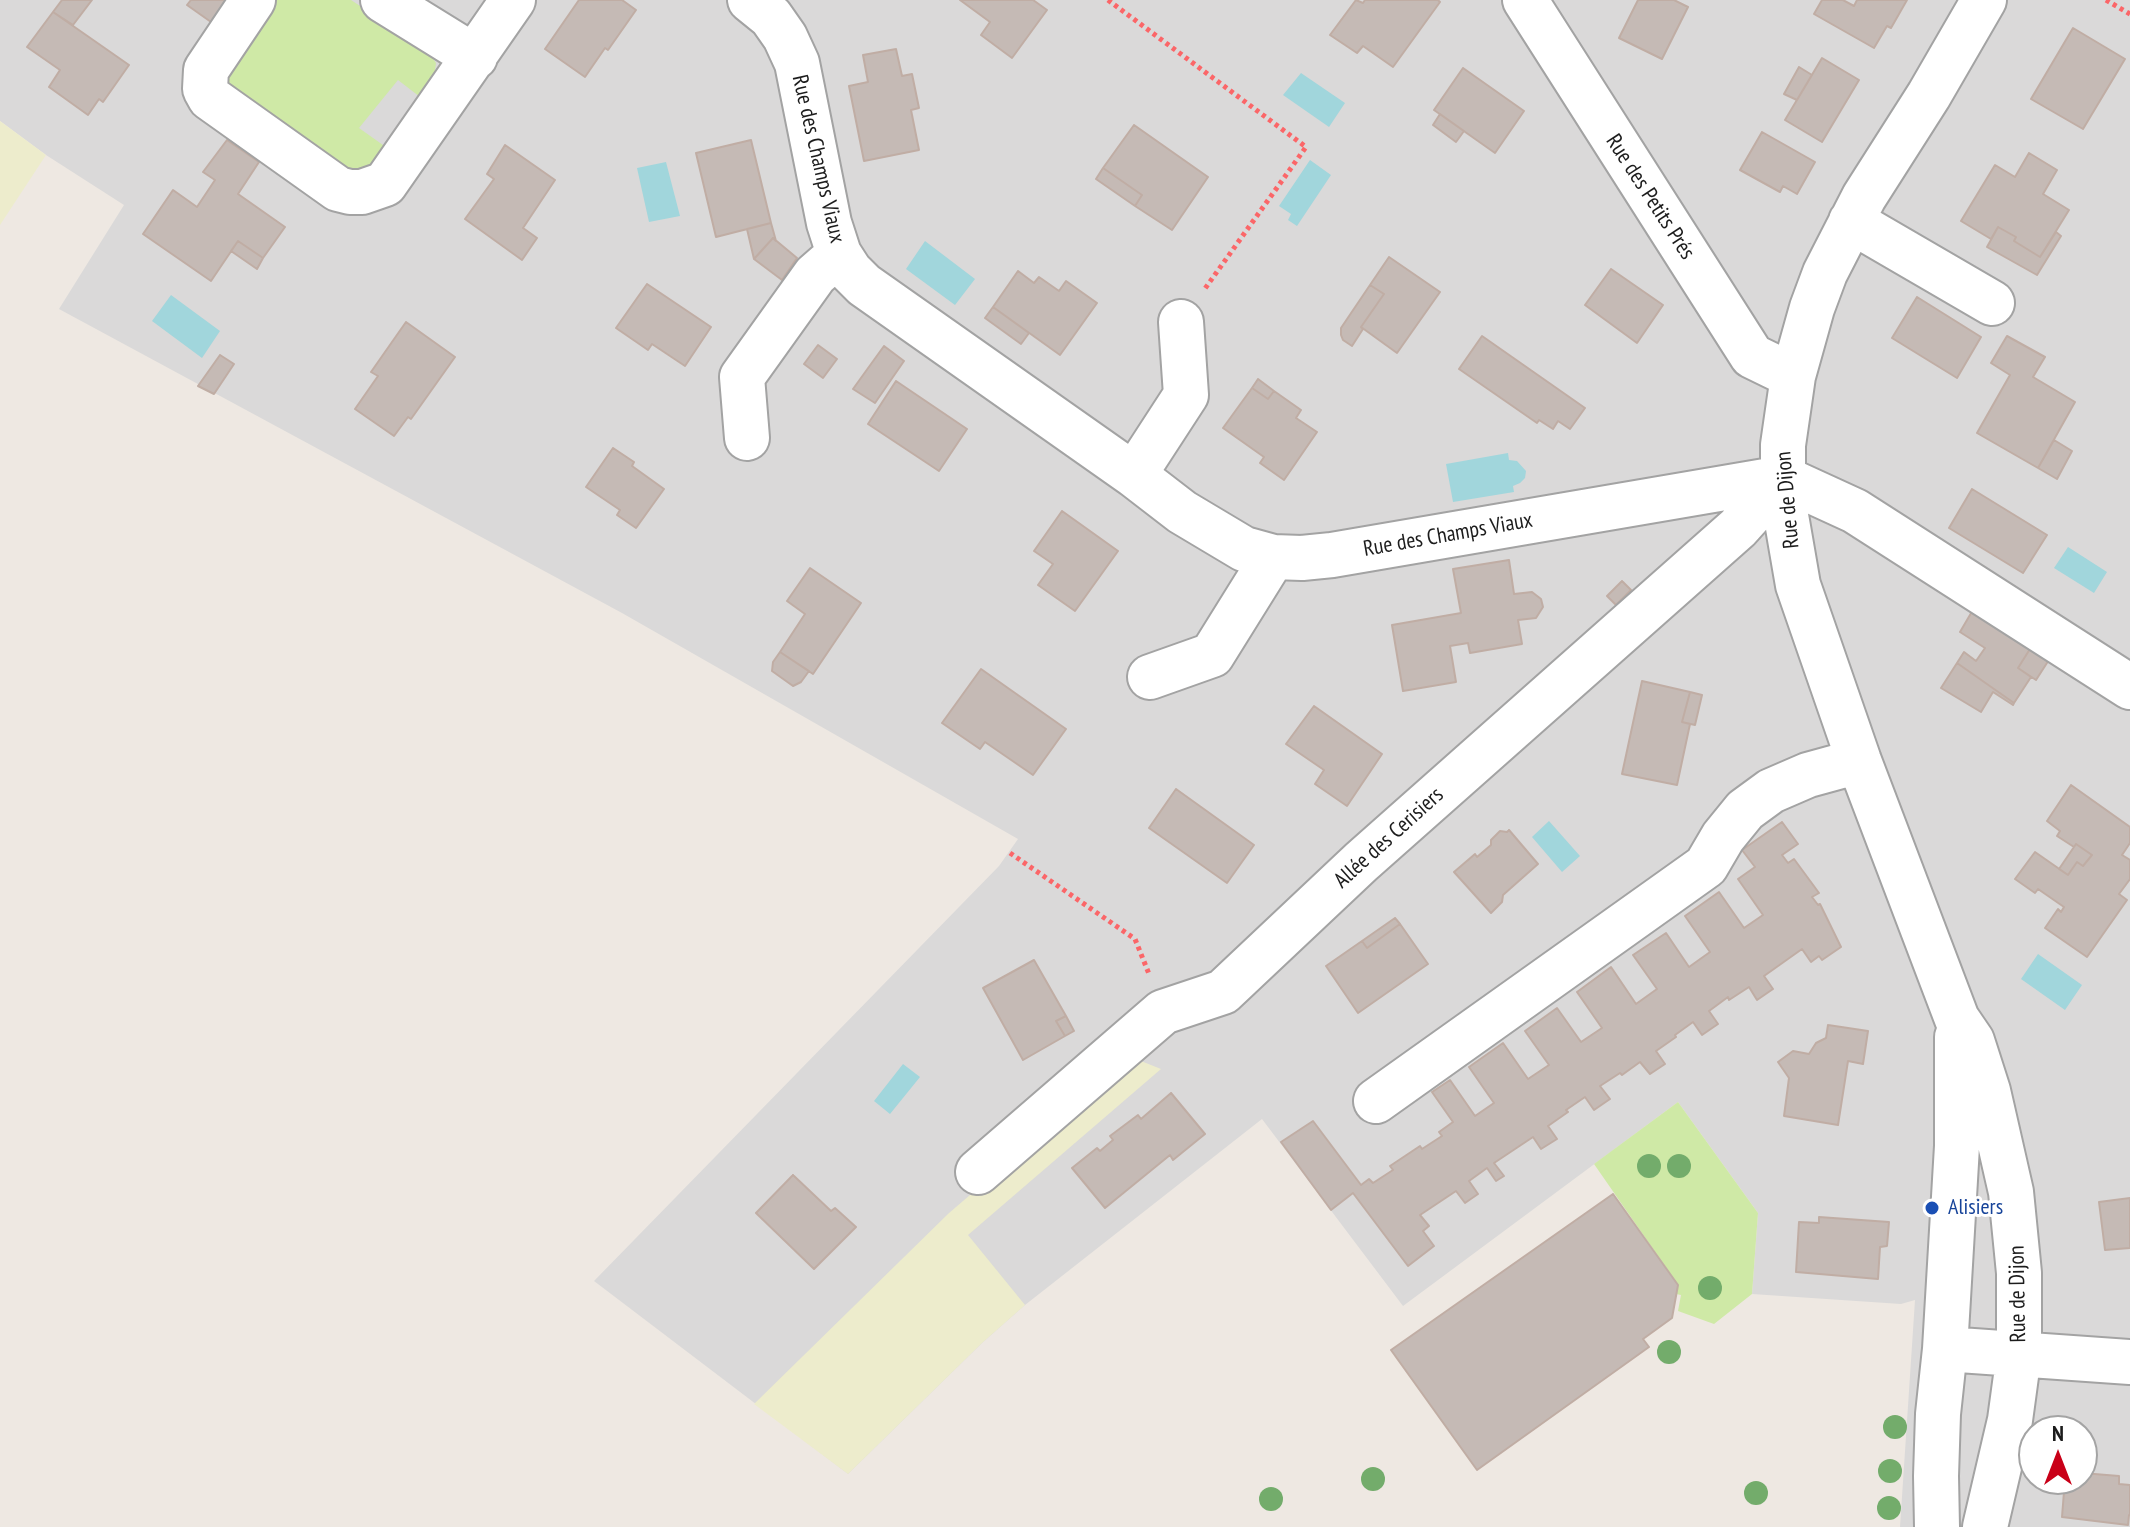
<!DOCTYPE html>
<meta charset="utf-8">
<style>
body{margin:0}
#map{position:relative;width:2130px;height:1527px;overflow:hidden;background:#eee8e2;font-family:"PT Sans Narrow",sans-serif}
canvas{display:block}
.north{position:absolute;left:2018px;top:1415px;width:80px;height:80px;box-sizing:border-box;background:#fff;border:2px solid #a4a4a4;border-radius:50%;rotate:0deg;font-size:22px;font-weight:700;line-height:32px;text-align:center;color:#1c1c1c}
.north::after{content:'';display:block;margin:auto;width:28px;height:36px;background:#c90018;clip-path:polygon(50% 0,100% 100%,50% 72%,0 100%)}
</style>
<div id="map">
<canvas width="2130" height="1527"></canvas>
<div class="north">N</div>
</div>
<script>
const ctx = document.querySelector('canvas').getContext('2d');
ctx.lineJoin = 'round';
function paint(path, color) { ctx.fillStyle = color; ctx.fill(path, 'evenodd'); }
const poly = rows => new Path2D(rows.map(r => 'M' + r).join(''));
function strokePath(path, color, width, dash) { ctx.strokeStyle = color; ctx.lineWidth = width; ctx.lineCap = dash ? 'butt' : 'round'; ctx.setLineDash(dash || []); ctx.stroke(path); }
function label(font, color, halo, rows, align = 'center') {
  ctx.font = font + ' "PT Sans Narrow",sans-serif'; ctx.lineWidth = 6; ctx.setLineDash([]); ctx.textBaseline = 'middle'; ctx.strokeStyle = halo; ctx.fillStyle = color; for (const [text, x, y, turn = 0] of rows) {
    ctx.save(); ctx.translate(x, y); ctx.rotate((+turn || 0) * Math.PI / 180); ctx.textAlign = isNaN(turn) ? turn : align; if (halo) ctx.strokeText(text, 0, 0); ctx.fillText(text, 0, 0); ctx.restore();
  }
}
paint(poly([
 [0,0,2130,0,2130,1527,1900,1527,1915,1300,1901,1304,1752,1294,1758,1213,1678,1102,1403,1306,1262,1119,1025,1305,982,1343,848,1474,594,1281,999,866,1018,839,622,613,59,309,124,205,46,155,0,121],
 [2034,1431,2082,1431,2082,1479,2034,1479]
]), '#dad9d9');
paint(poly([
 [0,121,46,155,0,225],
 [1131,1057,1161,1069,968,1235,1025,1305,982,1343,848,1474,754,1404,949,1213]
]), '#edeccc');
paint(poly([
 [274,0,351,0,427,50,436,63,433,85,424,100,398,80,359,128,390,150,383,163,351,174,228,85,229,64],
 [1678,1102,1758,1213,1752,1294,1714,1324,1678,1311,1681,1295,1676,1294,1678,1285,1594,1164]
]), '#cfe9a6');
paint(poly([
 [1301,73,1345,103,1329,127,1283,95],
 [1310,160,1331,175,1297,226,1288,220,1291,214,1279,206],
 [666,162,680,216,649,222,637,168],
 [925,241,975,279,955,305,906,269],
 [171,295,220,331,202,358,152,321],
 [1508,453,1509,460,1517,461,1526,471,1525,478,1520,483,1513,486,1514,492,1453,502,1446,464],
 [2068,547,2107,572,2094,593,2054,568],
 [1549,821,1580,856,1562,872,1532,837],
 [2038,954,2082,985,2065,1010,2021,979],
 [903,1064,920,1077,890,1114,874,1101]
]), '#a1d6dc');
const building = poly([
 [62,0,92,0,73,25,53,12,62,0],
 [191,0,226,0,211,22,187,5,191,0],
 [579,0,622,0,636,10,608,50,605,48,585,77,545,49,579,0],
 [960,0,1033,0,1047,10,1012,58,981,35,990,22,960,0],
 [1356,0,1363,3,1365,0,1438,0,1440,2,1393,67,1363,46,1357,53,1330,35,1356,0],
 [1638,0,1674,0,1688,7,1662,59,1619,38,1638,0],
 [1822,0,1843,0,1854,6,1857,0,1907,0,1891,28,1887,26,1874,48,1814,14,1822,0],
 [53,12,129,65,103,102,99,99,88,115,49,87,60,70,27,47,53,12],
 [2073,28,2125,59,2083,129,2031,99,2073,28],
 [896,49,902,76,912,74,919,108,911,110,919,150,864,161,849,86,868,82,863,55,896,49],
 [1822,58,1859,80,1822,142,1785,120,1822,58],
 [1799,67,1812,75,1797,100,1784,94,1799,67],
 [1463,68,1524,111,1495,153,1434,110,1463,68],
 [1440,114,1464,131,1456,142,1433,125,1440,114],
 [1134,125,1208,177,1172,230,1135,206,1142,195,1103,168,1134,125],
 [1762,132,1815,162,1797,194,1783,186,1780,192,1740,170,1762,132],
 [227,140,259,162,238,194,285,227,263,258,238,241,211,281,143,234,173,190,197,207,215,180,203,172,227,140],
 [751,140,771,223,716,237,696,153,751,140],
 [505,145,555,180,523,228,537,238,522,260,465,219,494,179,487,174,505,145],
 [2029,153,2057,170,2043,194,2069,210,2040,257,2014,241,2016,237,1998,227,1991,239,1961,221,1995,165,2015,177,2029,153],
 [1103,168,1142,195,1135,206,1096,179,1103,168],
 [771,223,776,241,773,238,754,259,747,229,771,223],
 [1998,227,2016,237,2014,241,2040,257,2056,232,2061,236,2037,275,1987,247,1998,227],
 [773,238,797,258,782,280,754,259,773,238],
 [238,241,263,258,257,269,231,251,238,241],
 [1389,257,1440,292,1397,353,1361,327,1384,294,1370,285,1389,257],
 [1611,269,1663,305,1637,343,1585,305,1611,269],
 [1018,271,1034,283,1039,277,1059,291,1066,281,1097,303,1060,355,993,307,1018,271],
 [647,284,711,327,685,366,652,344,648,350,616,328,647,284],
 [1370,285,1384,294,1361,327,1363,329,1352,346,1343,340,1341,335,1341,328,1370,285],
 [1917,297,1981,337,1957,378,1892,338,1917,297],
 [993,307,1029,333,1021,344,985,318,993,307],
 [406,322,455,357,411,419,408,417,394,436,355,409,378,376,371,372,406,322],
 [1482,336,1585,408,1570,429,1558,421,1553,429,1539,420,1537,423,1459,369,1482,336],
 [2007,336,2045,357,2033,377,2075,402,2038,468,1977,433,2010,375,1991,363,2007,336],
 [818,345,837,359,823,378,804,364,818,345],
 [884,346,904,361,875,403,853,389,884,346],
 [220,355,234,364,214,394,198,386,220,355],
 [1258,379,1274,391,1268,399,1252,388,1258,379],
 [896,381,967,429,939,471,868,424,896,381],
 [1252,388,1268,399,1274,391,1301,410,1296,418,1317,432,1284,480,1260,463,1264,457,1223,428,1252,388],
 [2054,440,2072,451,2057,479,2038,468,2054,440],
 [613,448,634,462,632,466,664,489,636,528,617,515,620,510,586,487,613,448],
 [1972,489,2047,535,2023,573,1949,528,1972,489],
 [1062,511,1118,551,1075,611,1038,585,1053,564,1034,551,1062,511],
 [1509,560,1514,594,1532,592,1541,599,1543,607,1536,618,1518,620,1522,644,1470,653,1468,643,1450,646,1456,682,1403,691,1392,625,1461,613,1453,569,1509,560],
 [810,568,861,603,813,674,780,652,805,614,787,601,810,568],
 [1622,581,1631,590,1616,605,1607,596,1622,581],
 [1977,603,2035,641,2018,668,2031,677,2014,703,1957,663,1964,652,1976,661,1985,648,1960,632,1977,603],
 [2035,641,2054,652,2036,680,2018,668,2035,641],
 [780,652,809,671,801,682,793,686,772,671,773,662,780,652],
 [1957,663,2014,703,2013,705,1993,692,1981,712,1941,688,1957,663],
 [981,669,1066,729,1033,775,985,742,980,749,942,723,981,669],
 [1642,681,1690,692,1682,722,1690,724,1677,785,1622,774,1642,681],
 [1690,692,1702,695,1695,725,1682,722,1690,692],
 [1314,706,1382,754,1347,806,1315,784,1324,770,1286,744,1314,706],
 [2071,785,2130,827,2130,843,2122,855,2130,860,2130,879,2119,894,2127,900,2087,957,2045,928,2058,909,2061,912,2064,907,2038,889,2035,893,2015,879,2035,852,2068,875,2077,862,2083,866,2092,855,2076,844,2074,847,2057,836,2060,831,2047,821,2071,785],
 [1176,789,1254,845,1227,883,1149,828,1176,789],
 [1782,822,1798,844,1782,855,1788,863,1794,859,1819,893,1812,897,1818,905,1820,904,1841,947,1822,960,1819,956,1811,962,1802,949,1764,976,1773,989,1757,1000,1749,987,1729,1000,1728,997,1709,1011,1718,1024,1702,1035,1693,1022,1675,1035,1676,1037,1656,1051,1665,1064,1650,1074,1640,1062,1622,1075,1620,1073,1600,1086,1610,1099,1594,1110,1585,1097,1566,1110,1568,1112,1548,1126,1557,1139,1541,1149,1533,1137,1494,1163,1504,1176,1496,1181,1487,1168,1469,1181,1478,1194,1465,1203,1456,1191,1420,1215,1429,1226,1423,1231,1434,1246,1408,1266,1353,1193,1331,1210,1281,1142,1313,1121,1361,1185,1369,1179,1373,1183,1393,1170,1390,1166,1420,1146,1422,1149,1442,1136,1439,1132,1453,1122,1432,1092,1450,1080,1475,1116,1494,1103,1469,1067,1503,1043,1528,1079,1549,1065,1525,1031,1557,1008,1581,1042,1602,1028,1577,992,1611,967,1636,1004,1657,989,1633,955,1666,933,1689,967,1710,952,1685,916,1719,892,1744,928,1763,915,1738,879,1755,867,1742,850,1782,822],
 [1509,830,1538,864,1503,895,1502,902,1491,913,1454,872,1475,854,1477,857,1491,845,1491,840,1500,831,1507,832,1509,830],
 [2076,844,2092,855,2083,866,2077,862,2068,875,2059,869,2076,844],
 [1395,918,1400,924,1367,948,1362,941,1395,918],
 [1400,924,1428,964,1358,1013,1326,966,1362,941,1367,948,1400,924],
 [1034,960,1066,1016,1056,1021,1065,1036,1023,1060,983,988,1034,960],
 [1066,1016,1074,1031,1065,1036,1056,1021,1066,1016],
 [1828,1025,1868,1031,1863,1064,1848,1061,1838,1125,1784,1116,1789,1078,1778,1062,1793,1051,1809,1054,1816,1043,1826,1038,1828,1025],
 [1171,1093,1205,1134,1173,1160,1170,1155,1105,1208,1072,1168,1097,1148,1100,1151,1113,1140,1110,1136,1138,1115,1141,1119,1171,1093],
 [793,1175,831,1211,835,1208,856,1227,814,1269,756,1213,793,1175],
 [1613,1194,1678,1285,1672,1318,1643,1339,1649,1347,1477,1470,1391,1350,1613,1194],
 [2130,1198,2130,1248,2105,1250,2099,1202,2130,1198],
 [1819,1217,1889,1222,1887,1246,1880,1247,1878,1279,1796,1272,1799,1222,1819,1223,1819,1217],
 [2082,1473,2119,1476,2119,1484,2130,1485,2130,1515,2129,1515,2128,1525,2062,1517,2065,1479,2082,1479,2082,1473]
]);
paint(building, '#c5bab5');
strokePath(building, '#c0ada4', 2);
const minor = poly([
 [253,0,206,70,205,89,210,98,338,189,350,192,362,192,385,184,513,0],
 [383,0,475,57],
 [750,0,771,17,785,37,797,63,829,223,839,254,850,271,864,285,1134,475,1182,512,1244,549,1273,557,1302,558,1332,555,1783,478],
 [1525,0,1752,356,1793,376],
 [1984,0,1929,95,1864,197,1825,273,1812,308,1793,376,1783,445,1783,478,1784,504,1798,585,1859,761,1957,1019,1972,1041,1988,1091,2011,1192,2019,1273,2019,1354,2010,1420,1985,1527],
 [1851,221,1992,303],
 [747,438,742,377,815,275,839,254],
 [1134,475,1186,395,1181,322],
 [1783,478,1855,511,2130,687],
 [1150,677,1212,655,1273,557],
 [1376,1101,1706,866,1723,837,1745,810,1771,791,1808,775,1859,761],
 [978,1172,1163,1012,1223,992,1361,862,1738,528,1783,478],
 [1945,1349,2130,1362],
 [1937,1527,1936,1476,1938,1414,1945,1349,1957,1146,1957,1037]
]);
strokePath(minor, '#a3a3a3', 48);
strokePath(poly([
 [1108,0,1306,147,1204,290],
 [2106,0,2130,14],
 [1010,853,1135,939,1149,974]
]), '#fb6668', 5, [4, 4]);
strokePath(minor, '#fff', 44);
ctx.fillStyle = '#73ac6b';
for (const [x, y] of [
 [1649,1166],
 [1679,1166],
 [1710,1288],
 [1669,1352],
 [1895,1427],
 [1890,1471],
 [1373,1479],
 [1756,1493],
 [1271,1499],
 [1889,1508]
]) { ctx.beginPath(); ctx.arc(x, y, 12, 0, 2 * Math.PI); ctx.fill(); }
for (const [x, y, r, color] of [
 [1932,1208,8,"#1a4fb4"]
]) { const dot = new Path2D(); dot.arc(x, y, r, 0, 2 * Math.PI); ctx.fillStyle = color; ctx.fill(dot); strokePath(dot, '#fff', 3); }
label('22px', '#1c1c1c', '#fff', [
 ["Rue des Champs Viaux",818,159,77],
 ["Rue des Petits Prés",1650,197,57],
 ["Rue de Dijon",1788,500,-95],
 ["Rue des Champs Viaux",1448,535,-10],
 ["Allée des Cerisiers",1389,838,-42],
 ["Rue de Dijon",2018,1294,-91]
]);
label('22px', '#164399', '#fff', [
 ["Alisiers",1948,1208]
], 'left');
</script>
